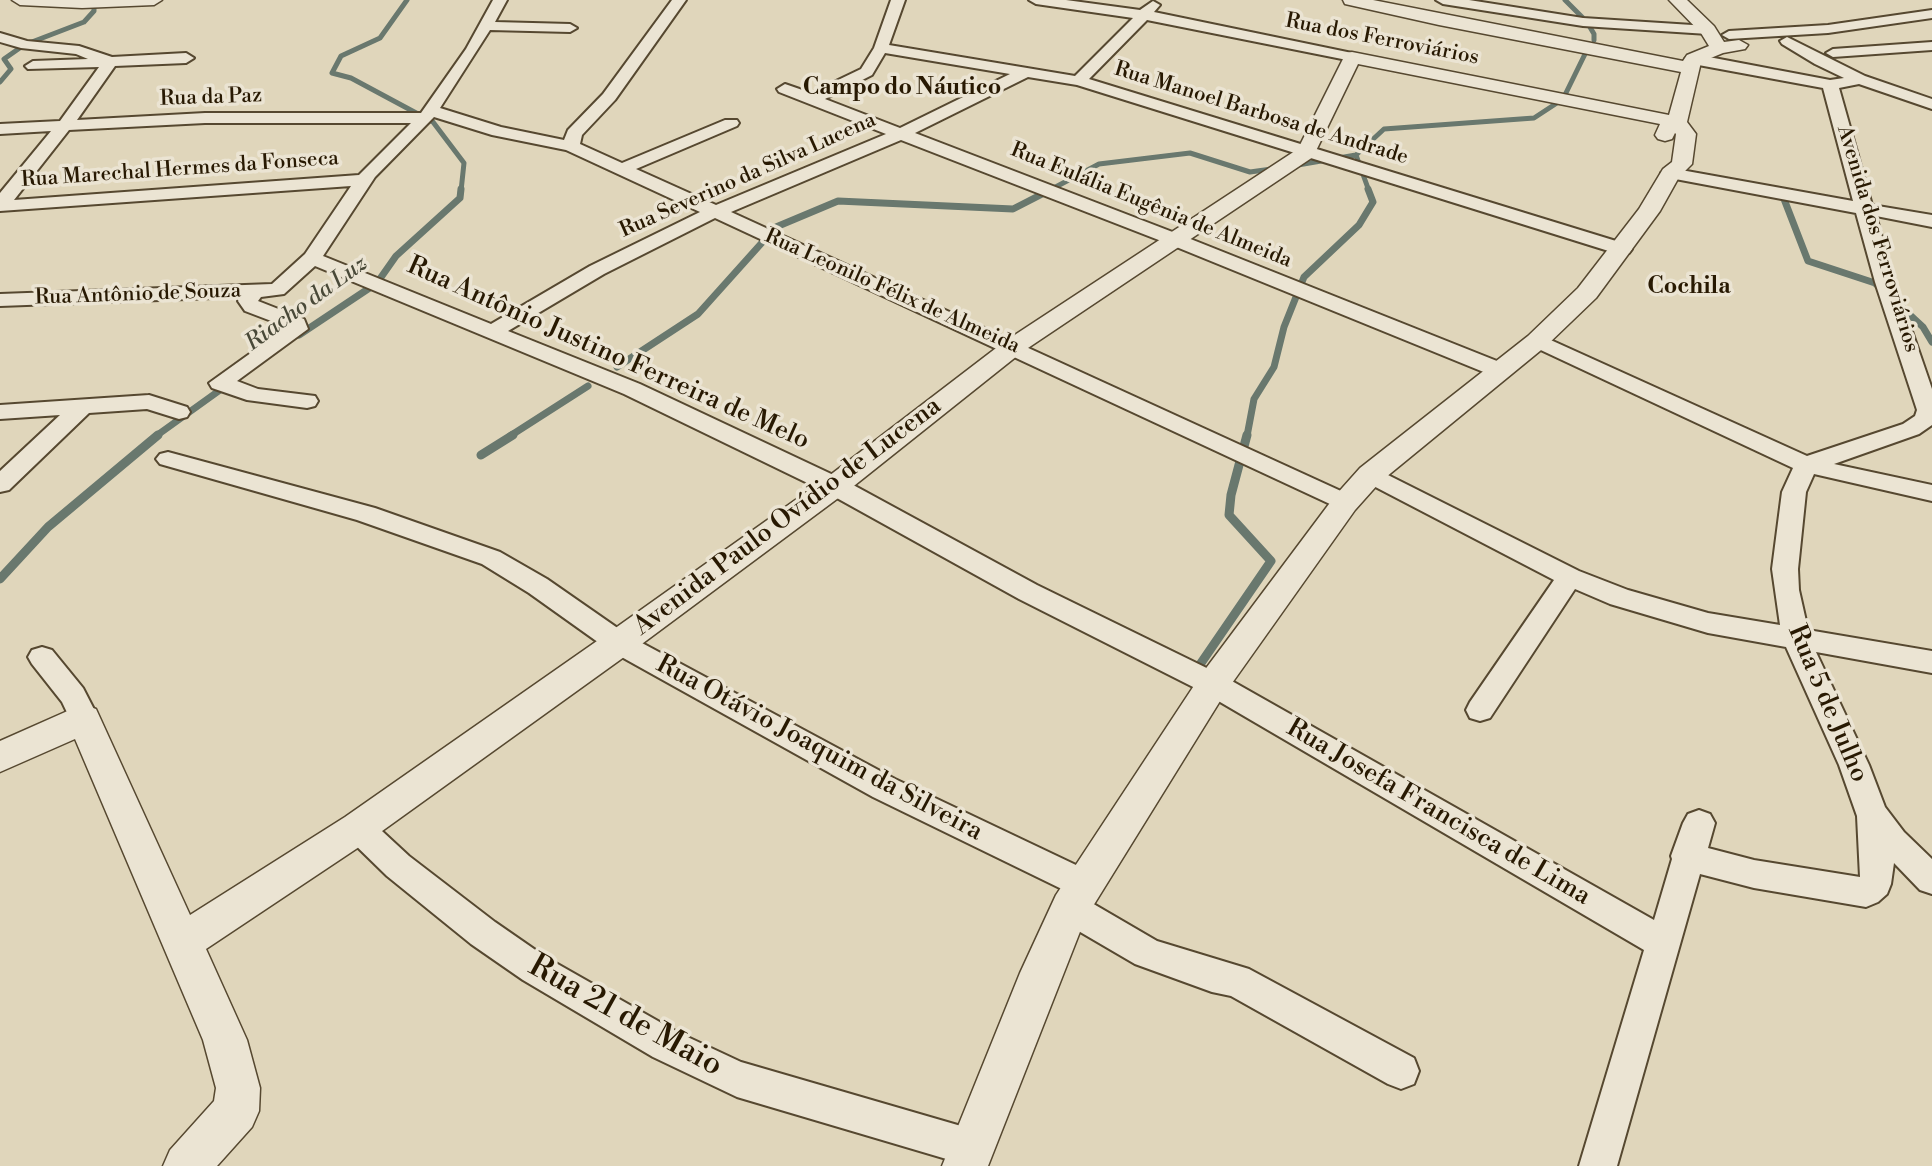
<!DOCTYPE html>
<html>
<head>
<meta charset="utf-8">
<style>
	body { margin:0 }
	canvas { display:block; background:#e0d6bb }
</style>
</head>
<body>
<canvas width="1932" height="1166"></canvas>
<script>
const g = document.querySelector('canvas').getContext('2d');
g.lineJoin = 'round';
const toPath = rows => new Path2D(rows.map(r => 'M' + r).join(''));
function strokePath(path, color, width, dash) { g.strokeStyle = color; g.lineWidth = width; g.lineCap = dash ? 'butt' : 'round'; g.setLineDash(dash || []); g.stroke(path); }
function paint(path, color) { g.fillStyle = color; g.fill(path, 'evenodd'); }
function drawText(font, color, halo, rows, align = 'center') {
  g.font = font + ' "Libre Bodoni",serif'; g.lineWidth = 7; g.setLineDash([]); g.textBaseline = 'middle'; g.strokeStyle = halo; g.fillStyle = color; for (const [text, x, y, turn = 0] of rows) {
    g.save(); g.translate(x, y); g.rotate((+turn || 0) * Math.PI / 180); g.textAlign = isNaN(turn) ? turn : align; if (halo) g.strokeText(text, 0, 0); g.fillText(text, 0, 0); g.restore();
  }
}
const streamFar2 = toPath([
	[407,0,380,38,341,56,332,73,351,78,433,122,464,163,461,191],
	[1565,0,1587,22,1594,34,1594,40],
	[0,82,11,69,4,59,24,45,84,22,94,11,94,6],
	[1292,166,1356,155],
	[1048,191,1099,164,1190,153,1250,172,1279,168],
	[1369,191,1356,155,1384,129,1534,118,1563,99,1586,52]
]);
const streamFar1 = toPath([
	[1784,199,1808,261,1875,283,1883,290],
	[1896,302,1923,327,1932,342],
	[299,335,377,283,396,256,460,198,461,189],
	[617,367,698,314,776,227,838,201,1013,209,1052,189],
	[156,436,227,385],
	[510,436,588,386],
	[1247,436,1254,399,1274,367,1284,327,1304,277,1359,225,1373,202,1368,189]
]);
const stream = toPath([
	[481,455,513,435],
	[0,579,48,527,158,435],
	[1199,666,1271,561,1229,515,1231,495,1247,435]
]);
const minor = toPath([
	[493,0,507,0,495,22,570,24,577,28,570,32,490,30,440,108,501,127,564,140,568,130,603,94,672,0,686,0,615,100,582,135,580,144,622,163,725,120,737,120,739,123,737,126,636,169,716,205,886,134,779,92,777,89,785,84,811,93,861,69,874,48,891,0,905,0,889,45,1075,76,1133,18,1036,4,1029,0,1066,0,1140,10,1153,1,1160,5,1154,12,1352,53,1359,57,1352,61,1147,20,1089,79,1629,245,1632,249,1629,253,1615,253,1077,85,1028,77,915,133,1183,236,1507,365,1510,370,1507,375,1491,375,1169,244,901,140,731,212,1354,497,1357,503,1354,509,1345,511,715,218,604,274,508,331,640,384,844,480,1037,585,1223,676,1654,920,1672,859,1671,856,1683,823,1688,814,1699,810,1710,814,1715,823,1708,848,1754,860,1860,877,1857,816,1839,765,1786,647,1708,633,1610,604,1575,589,1490,718,1480,721,1470,718,1466,710,1470,702,1554,580,1362,480,1358,475,1362,470,1370,467,1378,470,1579,571,1628,590,1708,613,1780,625,1772,569,1782,492,1793,468,1530,345,1526,341,1530,337,1537,335,1544,337,1807,456,1903,424,1915,416,1917,410,1875,282,1856,213,1670,178,1661,173,1670,168,1853,201,1823,88,1693,64,1688,62,1685,59,1688,56,1693,54,1830,80,1844,78,1815,64,1782,44,1780,41,1787,37,1865,76,1932,99,1932,109,1859,84,1839,88,1872,205,1932,215,1932,227,1876,216,1895,282,1932,389,1932,425,1919,434,1834,464,1932,485,1932,501,1814,474,1806,492,1798,569,1799,590,1808,630,1932,651,1932,673,1816,652,1869,765,1885,807,1904,832,1932,859,1932,894,1920,890,1894,863,1891,884,1887,894,1878,902,1866,907,1754,888,1700,874,1617,1166,1579,1166,1644,950,1203,692,1019,599,826,492,624,394,315,266,284,294,261,297,258,301,304,319,308,329,237,381,258,389,315,396,318,401,315,406,307,408,247,400,212,388,209,383,287,327,245,311,238,301,240,297,0,306,0,294,272,284,305,254,351,186,0,211,0,193,51,131,0,134,0,124,60,121,99,67,28,69,25,66,33,61,88,59,76,54,21,48,0,42,0,33,27,41,79,46,112,57,186,53,194,58,186,63,115,66,77,120,205,113,421,113,466,49,493,0],
	[885,53,1010,74,900,128,825,99,872,75,885,53],
	[434,117,492,135,566,150,700,212,590,266,491,324,323,256,375,177,434,117],
	[205,123,411,123,359,175,14,200,69,130,205,123],
	[1436,0,1469,0,1583,18,1708,26,1715,30,1708,34,1583,26,1443,4,1436,0],
	[1932,10,1932,18,1828,33,1729,39,1722,35,1729,31,1828,25,1932,10],
	[1932,42,1932,50,1833,57,1826,53,1833,49,1932,42],
	[149,395,187,407,190,412,187,417,179,419,147,409,89,413,9,490,0,492,0,471,60,415,0,419,0,405,149,395],
	[168,452,375,508,500,552,547,579,629,636,895,779,1097,875,1101,885,1097,895,1085,899,1157,941,1249,969,1414,1058,1419,1071,1414,1084,1401,1089,1388,1084,1231,996,1212,992,1135,964,1058,919,1053,908,1058,897,1070,893,873,797,609,650,529,593,482,564,357,520,160,464,156,459,160,454,168,452],
	[42,647,52,650,83,688,99,719,94,727,84,730,74,727,62,702,32,664,28,657,32,650,42,647],
	[358,815,369,819,409,856,495,922,547,958,679,1033,741,1062,985,1133,990,1147,985,1161,970,1166,737,1097,653,1057,523,980,471,944,387,876,347,837,342,828,347,819,358,815]
]);
const tertiary = toPath([
	[12,0,162,0,154,5,82,8,20,5,12,0],
	[1343,0,1373,0,1683,61,1687,55,1709,46,1701,33,1669,0,1687,0,1714,26,1724,42,1739,40,1748,45,1745,49,1723,53,1701,62,1687,122,1696,134,1692,164,1679,177,1660,211,1596,298,1546,346,1380,482,1355,510,1225,693,1085,919,988,1166,942,1166,1020,973,1056,895,1201,675,1335,496,1360,468,1528,336,1578,288,1639,209,1663,169,1672,162,1676,134,1675,133,1672,139,1665,141,1658,139,1655,135,1660,124,1358,64,1313,157,1022,352,845,493,631,652,371,839,206,949,247,1040,260,1088,259,1111,252,1127,217,1166,163,1166,170,1150,214,1101,216,1088,203,1040,75,739,0,772,0,741,72,709,84,705,96,709,190,915,345,817,607,634,825,479,1004,342,1298,149,1346,53,1352,52,1669,115,1681,72,1439,25,1345,4,1343,0]
]);
const farStreetnames = [
	["Rua dos Ferroviários",1382,40,11],
	["Rua da Paz",211,98,-2],
	["Rua Manoel Barbosa de Andrade",1261,114,17],
	["Rua Marechal Hermes da Fonseca",180,170,-4],
	["Rua Severino da Silva Lucena",748,176,-24],
	["Rua Eulália Eugênia de Almeida",1151,206,22],
	["Avenida dos Ferroviários",1877,239,73],
	["Rua Leonilo Félix de Almeida",892,292,24],
	["Rua Antônio de Souza",138,295,-2]
];
const farNeighbourhoodnames = [
	["Campo do Náutico",902,88],
	["Cochila",1689,287]
];
const farWaternames = [
	["Riacho da Luz",307,304,-36]
];
const streetNames = [
	["Rua Antônio Justino Ferreira de Melo",608,354,24],
	["Avenida Paulo Ovídio de Lucena",788,517,-37],
	["Rua 5 de Julho",1827,704,67],
	["Rua Otávio Joaquim da Silveira",819,749,28],
	["Rua Josefa Francisca de Lima",1438,813,30]
];
const nearStreetnames = [
	["Rua 21 de Maio",625,1017,29]
];
strokePath(streamFar2, '#69786e', 5);
strokePath(streamFar1, '#69786e', 7);
strokePath(stream, '#69786e', 9);
strokePath(minor, '#564830', 4);
strokePath(tertiary, '#564830', 3);
paint(minor, '#ebe4d3');
paint(tertiary, '#ebe4d3');
drawText('21px', '#281902', '#ebe4d3', farStreetnames);
drawText('bold 23px', '#281902', '#ebe4d3', farNeighbourhoodnames);
drawText('italic 23px', '#494938', '#ebe4d3', farWaternames);
drawText('26px', '#281902', '#ebe4d3', streetNames);
drawText('32px', '#281902', '#ebe4d3', nearStreetnames);
</script>
</body>
</html>
